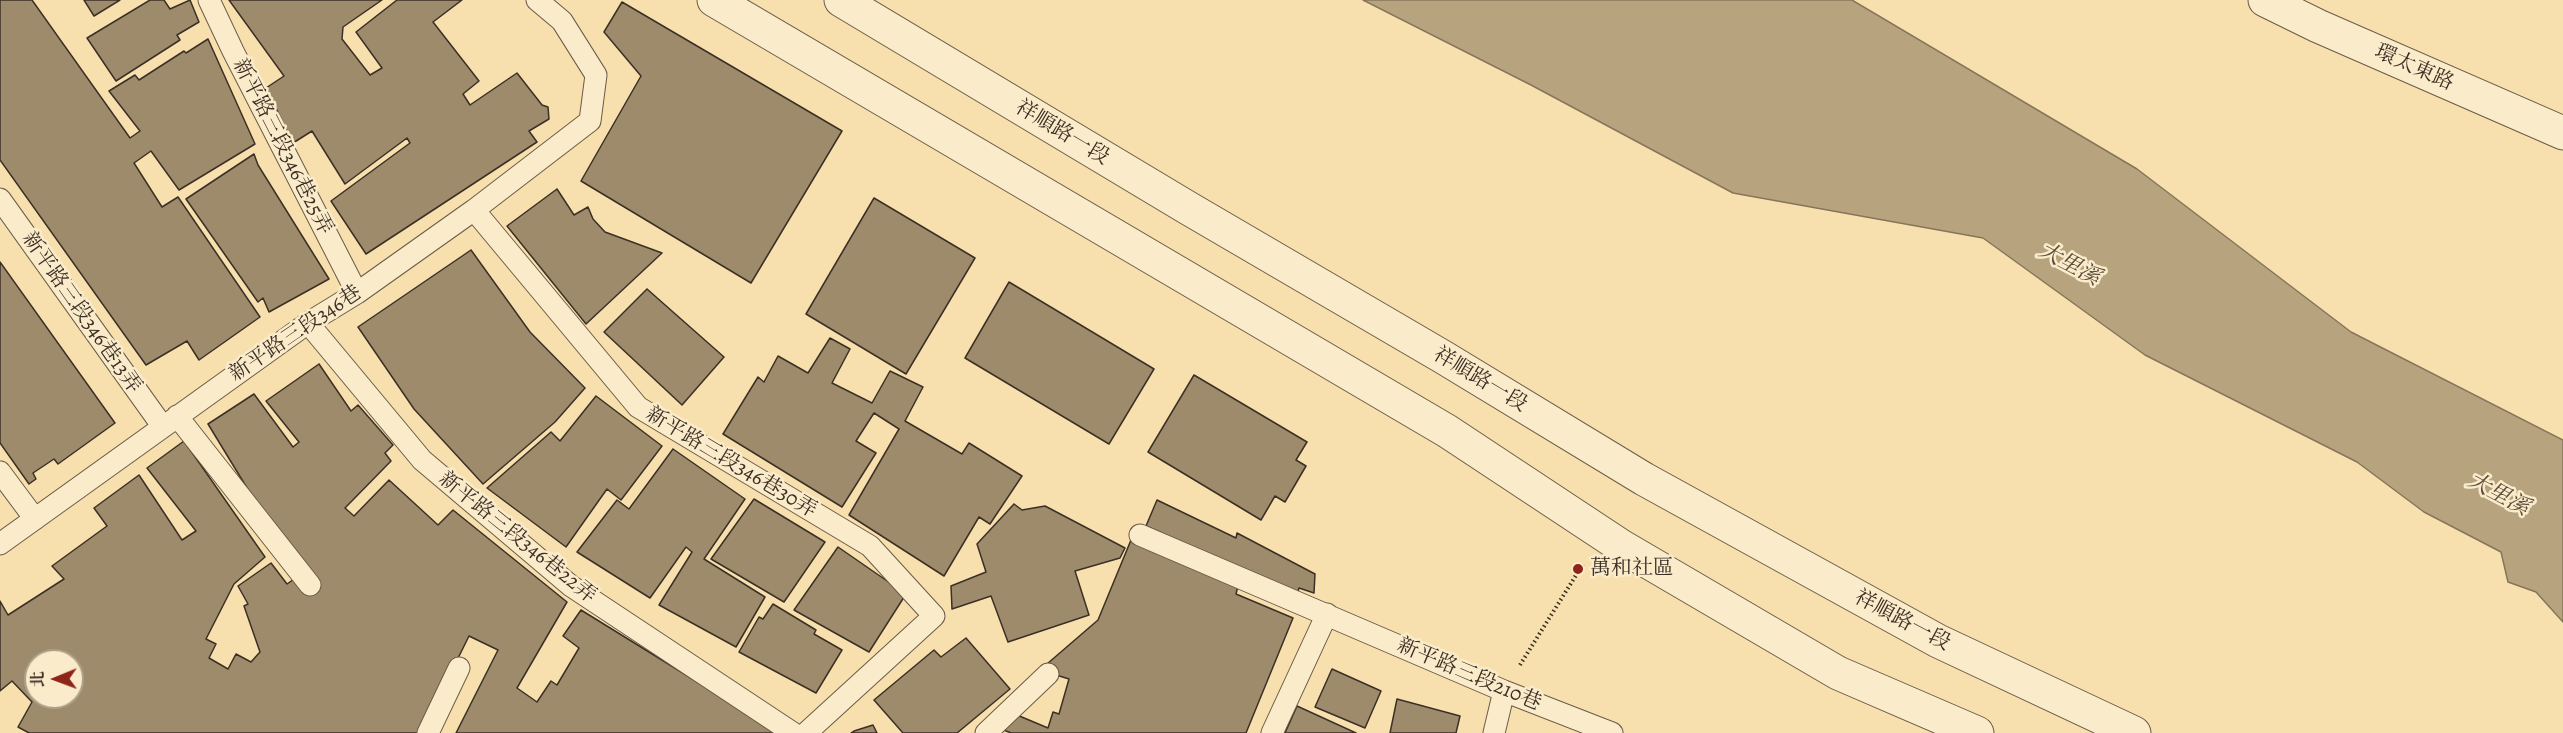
<!DOCTYPE html>
<html>
<head>
<meta charset="utf-8">
<style>
	body { margin:0 }
	#map { position:relative; width:2563px; height:733px; overflow:hidden; background:#f7e0ae; font-family:Alegreya,"Noto Serif TC",serif }
	canvas { display:block }
	.north { position:absolute; left:24px; top:649px; width:60px; height:60px; box-sizing:border-box; background:#faebca; border:2px solid #aea088; border-radius:50%; rotate:269deg; font-size:16px; font-weight:700; line-height:24px; text-align:center; color:#3c2f25 }
	.north::after { content:''; display:block; margin:auto; width:21px; height:27px; background:#8f2418; clip-path:polygon(50% 0,100% 100%,50% 72%,0 100%) }
</style>
</head>
<body>
<div id="map">
<canvas width="2563" height="733"></canvas>
<div class="north">北</div>
</div>
<script>
const g = document.querySelector('canvas').getContext('2d');
g.lineJoin = 'round';
function paint(path, color) { g.fillStyle = color; g.fill(path, 'evenodd'); }
const toPath = rows => new Path2D(rows.map(r => 'M' + r).join(''));
function strokePath(path, color, width, dash) { g.strokeStyle = color; g.lineWidth = width; g.lineCap = dash ? 'butt' : 'round'; g.setLineDash(dash || []); g.stroke(path); }
function drawText(font, color, halo, rows, align = 'center') {
  g.font = font + ' Alegreya,"Noto Serif TC",serif'; g.lineWidth = 5; g.setLineDash([]); g.textBaseline = 'middle'; g.strokeStyle = halo; g.fillStyle = color; for (const [text, x, y, turn = 0] of rows) {
    g.save(); g.translate(x, y); g.rotate((+turn || 0) * Math.PI / 180); g.textAlign = isNaN(turn) ? turn : align; if (halo) g.strokeText(text, 0, 0); g.fillText(text, 0, 0); g.restore();
  }
}
const water = toPath([
	[1363,0,1852,0,2137,169,2351,332,2563,440,2563,622,2536,592,2508,582,2501,552,2424,512,2357,462,2145,355,1983,238,1733,193,1531,85,1363,0]
]);
const building = toPath([
	[0,0,32,0,130,138,140,131,109,91,135,75,139,80,184,51,186,53,208,39,255,144,179,190,151,151,134,163,162,207,178,197,260,317,199,360,187,341,146,365,0,160,0,0],
	[84,0,120,0,94,16,84,0],
	[150,0,164,0,170,9,190,0,199,22,177,35,180,40,116,81,87,38,150,0],
	[229,0,382,0,343,27,342,39,370,75,382,68,356,32,397,0,462,0,433,22,479,81,463,94,470,105,517,73,542,105,548,107,549,119,529,131,537,142,366,254,331,201,410,143,407,138,345,184,312,131,293,143,266,88,284,76,229,0],
	[622,2,842,131,751,283,581,181,641,76,604,32,622,2],
	[254,154,258,165,329,279,269,312,263,298,258,302,186,199,254,154],
	[557,189,574,215,588,207,593,219,605,232,662,253,586,324,507,226,557,189],
	[874,198,975,258,906,374,806,314,874,198],
	[471,250,530,332,585,388,555,422,483,484,414,409,358,327,471,250],
	[0,262,115,423,58,464,54,459,33,473,36,479,29,484,0,443,0,262],
	[1009,282,1154,369,1109,444,965,358,1009,282],
	[647,289,724,357,682,405,604,332,647,289],
	[830,338,850,349,832,383,872,403,890,371,923,387,905,421,962,454,969,443,1022,476,990,524,979,517,944,576,849,515,899,429,874,413,856,441,876,453,842,507,723,434,758,377,764,382,778,356,808,373,830,338],
	[319,364,351,411,358,405,393,445,385,453,391,461,345,508,354,516,389,480,438,525,453,510,567,602,517,688,537,702,551,681,557,685,579,648,563,636,581,610,780,733,456,733,498,650,469,636,421,733,29,733,18,727,32,702,12,681,0,691,0,601,8,615,64,579,52,566,107,526,94,508,139,475,182,540,196,531,147,468,184,441,265,557,234,584,206,639,216,644,209,658,228,669,236,654,251,662,260,652,244,606,248,604,238,586,271,563,287,584,300,575,208,424,254,394,293,447,299,442,266,401,319,364],
	[36,661,72,661,72,697,36,697,36,661],
	[1194,375,1307,442,1296,460,1306,466,1285,502,1275,496,1261,520,1148,452,1194,375],
	[596,396,662,446,621,500,607,489,566,547,487,488,551,432,560,441,596,396],
	[673,449,745,499,704,559,765,597,736,647,659,605,692,552,686,547,650,598,577,552,617,500,629,509,673,449],
	[754,499,825,542,784,602,711,559,754,499],
	[1157,500,1236,538,1237,533,1315,574,1314,593,1299,588,1297,595,1146,526,1157,500],
	[1014,504,1022,510,1045,506,1125,548,1120,558,1075,571,1089,615,1008,642,991,596,952,609,951,586,986,572,977,544,1014,504],
	[1131,540,1238,586,1236,594,1293,618,1246,733,1011,733,1001,729,1017,715,1048,728,1053,712,1059,714,1069,679,1040,670,1098,620,1131,540],
	[838,547,906,594,869,652,794,610,838,547],
	[773,604,816,630,814,634,842,650,816,693,739,652,759,617,763,619,773,604],
	[966,638,1010,689,957,733,903,733,874,700,934,650,941,657,966,638],
	[1332,669,1381,691,1365,728,1315,707,1332,669],
	[1397,699,1460,716,1456,733,1390,733,1397,699],
	[1297,706,1356,733,1285,733,1297,706],
	[873,725,877,733,851,733,854,731,873,725]
]);
const path = toPath([
	[1520,665,1583,564]
]);
const service = toPath([
	[209,0,233,51,357,293],
	[0,199,163,427],
	[474,210,638,407,870,546,934,616,806,733],
	[308,323,422,460,571,586,793,733],
	[177,416,310,585],
	[0,472,35,519],
	[1140,535,1504,691,1612,733],
	[0,544,308,323,357,293,474,210,590,121,596,75,562,21,537,0],
	[428,733,459,668],
	[986,733,1048,674],
	[1272,733,1327,614],
	[1494,733,1504,691]
]);
const minor = toPath([
	[2265,0,2318,26,2563,133]
]);
const tertiary = toPath([
	[714,0,1447,431,1621,546,1838,673,1977,733],
	[841,0,1188,208,1443,357,1644,479,1938,641,2134,733]
]);
const markers = [
	[1578,569,6,"#8f2418"]
];
const streetNames = [
	["環太東路",2414,68,24],
	["祥順路一段",1062,133,31],
	["新平路三段346巷25弄",282,147,63],
	["新平路三段346巷13弄",81,313,55],
	["新平路三段346巷",296,334,-34],
	["祥順路一段",1480,380,31],
	["新平路三段346巷30弄",731,463,31],
	["新平路三段346巷22弄",517,538,39],
	["祥順路一段",1902,621,28],
	["新平路三段210巷",1469,675,23]
];
const poiNames = [
	["萬和社區",1590,569]
];
const waterNames = [
	["大里溪",2069,265,28],
	["大里溪",2498,495,28]
];
paint(water, '#b7a47f');
strokePath(water, '#86755b', 1.5);
paint(building, '#9d8b6c');
strokePath(building, '#3c2f25', 1.5);
strokePath(service, '#6b5b47', 23);
strokePath(minor, '#6b5b47', 35);
strokePath(tertiary, '#6b5b47', 35);
strokePath(path, '#3c2f25', 4, [1.5, 3]);
strokePath(service, '#faebca', 21);
strokePath(minor, '#faebca', 33);
strokePath(tertiary, '#faebca', 33);
for (const [x, y, r, color] of markers) { const dot = new Path2D(); dot.arc(x, y, r, 0, 2 * Math.PI); g.fillStyle = color; g.fill(dot); strokePath(dot, '#faebca', 2); }
drawText('21px', '#3c2f25', '#faebca', streetNames);
drawText('21px', '#3c2f25', '#faebca', poiNames, 'left');
drawText('italic 22px', '#5b4c3c', '#faebca', waterNames);
</script>
</body>
</html>
